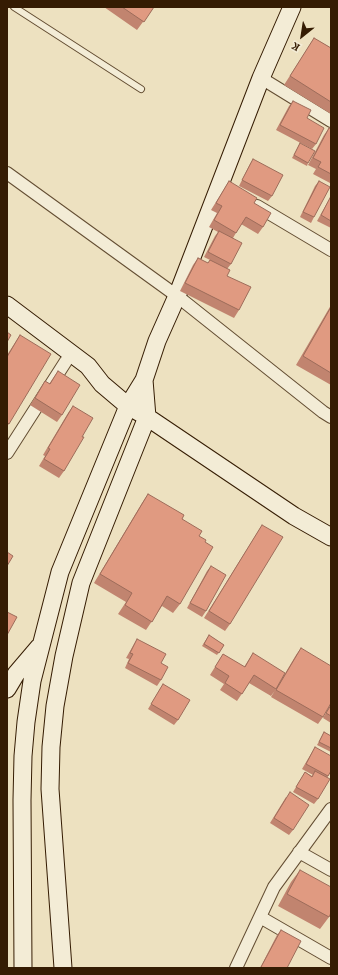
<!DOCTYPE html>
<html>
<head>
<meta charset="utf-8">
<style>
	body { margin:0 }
	#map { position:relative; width:338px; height:975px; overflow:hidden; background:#ede1c0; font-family:Alegreya,serif }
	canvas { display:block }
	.frame { position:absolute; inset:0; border:8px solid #351c03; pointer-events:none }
	.north { position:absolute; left:282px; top:16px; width:40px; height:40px; -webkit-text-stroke:3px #f3ecd6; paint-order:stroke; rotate:210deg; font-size:11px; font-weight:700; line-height:16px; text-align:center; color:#351c03 }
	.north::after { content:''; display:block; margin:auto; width:14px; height:18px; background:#351c03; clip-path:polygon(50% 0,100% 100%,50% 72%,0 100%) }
</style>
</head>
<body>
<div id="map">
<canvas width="338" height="975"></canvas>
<div class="frame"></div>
<div class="north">K</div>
</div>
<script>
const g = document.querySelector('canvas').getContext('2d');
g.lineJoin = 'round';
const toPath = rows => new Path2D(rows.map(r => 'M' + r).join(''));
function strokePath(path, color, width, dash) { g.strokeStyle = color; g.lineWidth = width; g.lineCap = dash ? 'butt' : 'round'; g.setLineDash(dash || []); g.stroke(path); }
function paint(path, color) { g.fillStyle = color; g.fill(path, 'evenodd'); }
const lane = toPath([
	[14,7,141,89]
]);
const street = toPath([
	[261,78,331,121],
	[7,173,177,296,323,412,331,417],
	[257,206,331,250],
	[7,453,66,361],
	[299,852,331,870],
	[260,917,331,958],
	[236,968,274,887,331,809]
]);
const secondary = toPath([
	[7,305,88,366,102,384,128,406,147,417,294,516,331,537],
	[7,689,16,674,39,647],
	[23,968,22,800,23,756,26,722,32,681,60,572,128,406,144,380,157,341,177,296,261,78,292,7],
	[63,968,50,789,51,747,55,706,64,656,81,583,147,417,144,380]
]);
const wall = toPath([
	[104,7,154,7,137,30],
	[314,38,331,48,331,114,284,85],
	[293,101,307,118,316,144,312,149,276,130,289,106],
	[329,128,331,129,331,182,330,183,313,174,316,169,308,165,324,135],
	[300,143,308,163,307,166,292,158],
	[253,159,272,196,268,201,239,186,250,164],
	[229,181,254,203,263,227,258,234,241,224,233,238,231,264,227,269,227,276,239,310,234,318,180,291,193,265,198,258,208,263,210,260,204,257,215,236,218,232,209,227,217,213,211,210],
	[319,181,314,217,311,223,300,217,315,186],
	[331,196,331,228,317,221],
	[331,305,331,385,296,365],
	[20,335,9,424,7,426,7,355],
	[58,371,62,415,57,422,30,405,45,381,49,384],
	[73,406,82,437,64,471,59,478,39,466,45,456,43,455,68,413],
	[148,494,182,519,205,542,180,604,173,613,162,606,146,630,118,614,126,602,94,583,142,503],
	[262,525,230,624,225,631,204,618],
	[211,566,206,611,202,617,187,608,207,571],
	[209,635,224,645,217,655,202,646],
	[137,639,161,663,161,680,157,686,125,668,129,659,126,658,134,644],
	[301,648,323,717,318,724,271,697,296,655],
	[253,653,276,689,271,696,249,683,237,701,220,690,224,684,210,675,223,654,244,667],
	[163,684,178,720,174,725,148,709],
	[331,704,331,723,323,718],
	[324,732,331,736,331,752,317,745],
	[315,747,331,771,327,778,318,799,314,804,293,792,305,772,312,776,313,775,302,769],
	[286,797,293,830,289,835,270,823],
	[300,870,329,917,320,929,278,906,291,882],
	[281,930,287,968,260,968,277,935]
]);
const building = toPath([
	[122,7,154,7,144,22,122,7],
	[314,38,331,48,331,102,290,76,314,38],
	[293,101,311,110,307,118,324,128,316,144,280,125,293,101],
	[329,128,331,129,331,174,318,167,321,162,313,158,329,128],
	[300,143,315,151,308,163,294,155,300,143],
	[253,159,283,175,272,196,242,180,253,159],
	[229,181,257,198,254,203,271,213,263,227,246,217,236,233,214,220,222,206,216,203,229,181],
	[319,181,330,187,314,217,303,212,319,181],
	[331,196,331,221,321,215,331,196],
	[219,231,242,243,231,264,208,252,219,231],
	[198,258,208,263,210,260,230,270,227,276,251,287,239,310,185,283,198,258],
	[331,307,331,373,303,356,331,307],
	[7,332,11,335,7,342,7,332],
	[20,335,51,354,9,424,7,422,7,357,20,335],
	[58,371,80,385,62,415,35,398,45,381,50,384,58,371],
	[73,406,93,418,82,437,84,437,64,471,44,459,50,449,48,448,73,406],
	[148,494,184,515,182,519,202,531,199,536,206,540,205,542,213,547,180,604,167,596,152,622,125,605,132,593,100,574,148,494],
	[262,525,283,537,230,624,209,611,262,525],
	[7,552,13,556,7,566,7,552],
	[211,566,226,575,206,611,190,603,211,566],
	[7,612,17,617,7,635,7,612],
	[209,635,224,645,219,653,204,644,209,635],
	[137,639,166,654,161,663,168,667,161,680,128,663,133,654,130,653,137,639],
	[301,648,331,666,331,703,323,717,276,690,301,648],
	[253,653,285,673,276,689,254,675,242,694,225,683,229,676,215,667,223,654,245,667,253,653],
	[163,684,190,700,178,720,151,704,163,684],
	[331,705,331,716,326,713,331,705],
	[324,732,331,736,331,748,319,742,324,732],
	[315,747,331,756,331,771,328,776,306,764,315,747],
	[315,771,330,779,318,799,296,787,305,772,312,777,315,771],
	[290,792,309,805,293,830,274,818,290,792],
	[300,870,331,887,331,913,329,917,287,894,300,870],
	[281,930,301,941,287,968,263,968,261,967,281,930]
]);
strokePath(lane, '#634d32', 8);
strokePath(street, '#634d32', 14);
strokePath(secondary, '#351c03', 19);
strokePath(lane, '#f3ecd6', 6);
strokePath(street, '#f3ecd6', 12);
strokePath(secondary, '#f3ecd6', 17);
paint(wall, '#c1846f');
paint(building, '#e09a81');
strokePath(building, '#9d6c5a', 1);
</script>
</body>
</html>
